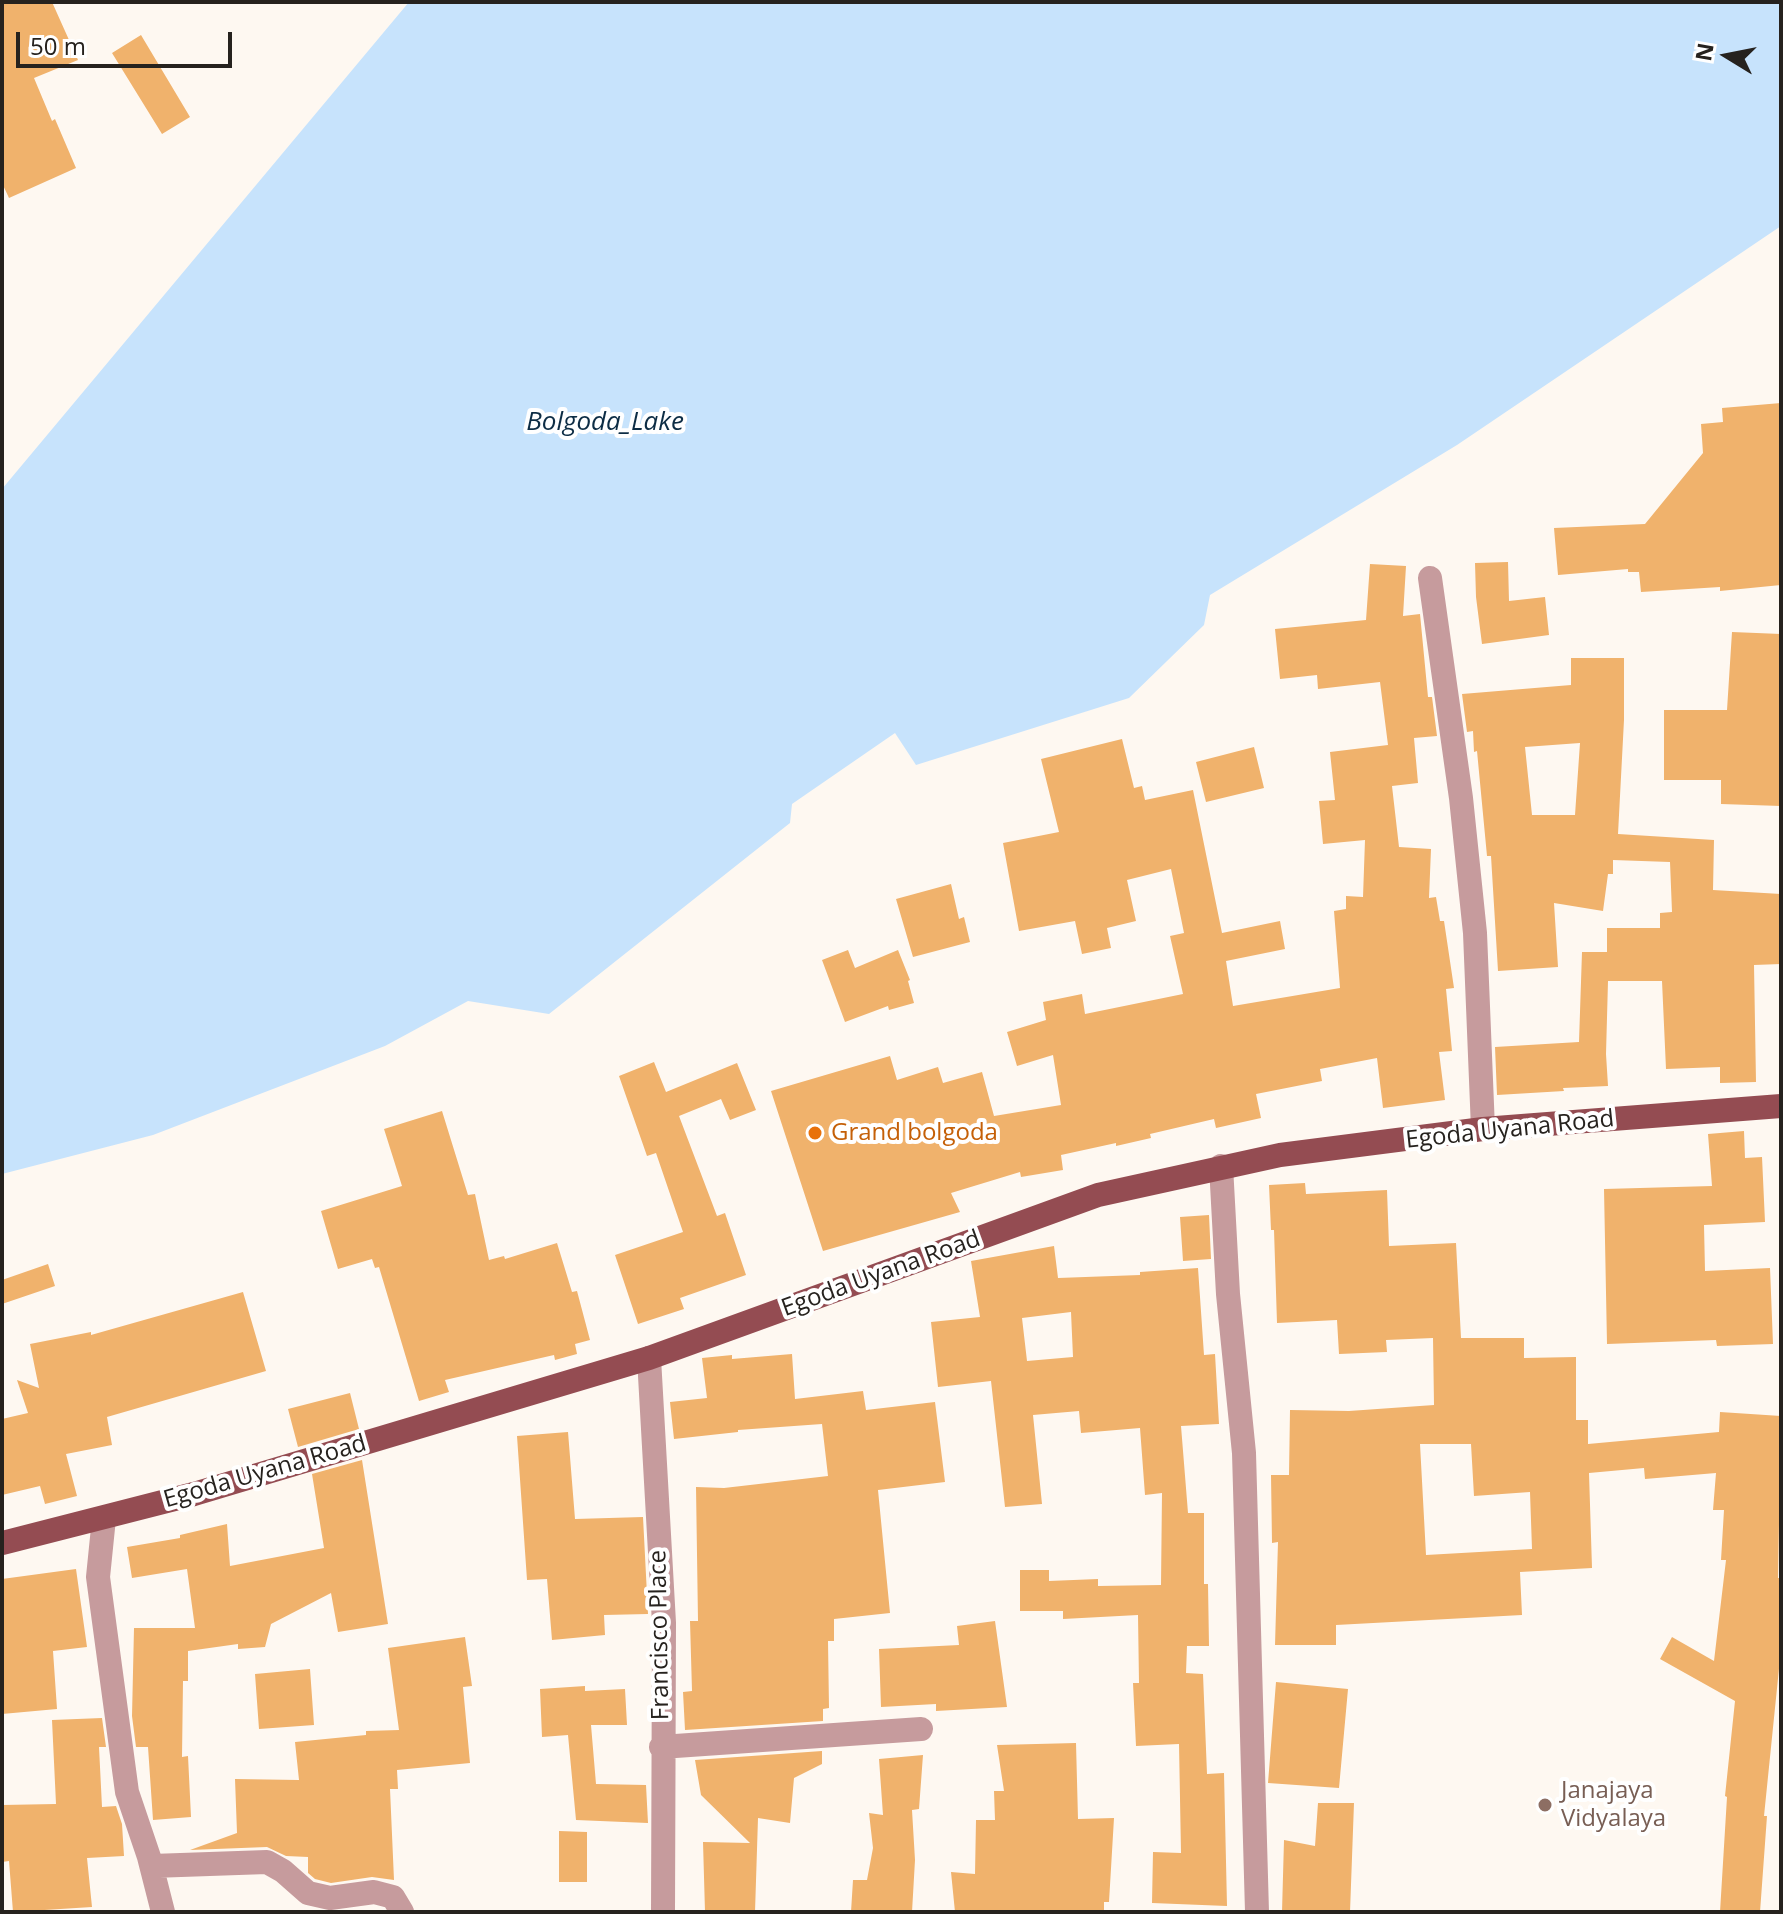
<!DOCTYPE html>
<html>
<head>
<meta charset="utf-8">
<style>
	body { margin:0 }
	#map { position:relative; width:1783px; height:1914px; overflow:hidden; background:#fef8f1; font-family:"Open Sans",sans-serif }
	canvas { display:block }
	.frame { position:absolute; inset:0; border:4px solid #26221e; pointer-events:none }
	.north { position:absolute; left:1687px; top:16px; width:80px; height:80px; -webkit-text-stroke:6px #fff; paint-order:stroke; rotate:280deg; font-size:22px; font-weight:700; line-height:32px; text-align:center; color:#26221e }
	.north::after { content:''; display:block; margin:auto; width:28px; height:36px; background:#26221e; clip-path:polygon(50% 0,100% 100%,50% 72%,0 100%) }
	.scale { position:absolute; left:16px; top:32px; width:216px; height:36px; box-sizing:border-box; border:4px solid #26221e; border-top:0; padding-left:10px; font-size:24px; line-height:28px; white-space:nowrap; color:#26221e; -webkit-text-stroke:6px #fff; paint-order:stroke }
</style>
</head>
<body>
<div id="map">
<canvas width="1783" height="1914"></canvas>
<div class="frame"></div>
<div class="north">N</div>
<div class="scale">50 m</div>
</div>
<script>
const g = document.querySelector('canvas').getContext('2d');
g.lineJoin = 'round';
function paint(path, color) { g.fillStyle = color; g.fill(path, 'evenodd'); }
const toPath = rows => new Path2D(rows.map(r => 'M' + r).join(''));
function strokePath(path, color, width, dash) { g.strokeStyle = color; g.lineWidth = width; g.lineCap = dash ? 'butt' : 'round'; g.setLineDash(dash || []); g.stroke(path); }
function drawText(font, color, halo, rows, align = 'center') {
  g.font = font + ' "Open Sans",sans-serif'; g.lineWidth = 8; g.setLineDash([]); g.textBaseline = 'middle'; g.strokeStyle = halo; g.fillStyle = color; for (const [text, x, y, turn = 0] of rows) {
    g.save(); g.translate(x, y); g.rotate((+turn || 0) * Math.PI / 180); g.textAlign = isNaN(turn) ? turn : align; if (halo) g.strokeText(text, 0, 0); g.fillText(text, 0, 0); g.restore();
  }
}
const water = toPath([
	[409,2,1781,2,1781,226,1457,445,1210,595,1204,625,1129,698,916,765,895,733,792,804,790,823,549,1014,468,1001,385,1046,153,1135,2,1174,2,489]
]);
const building = toPath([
	[2,2,52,2,78,60,34,78,52,121,55,119,76,168,9,198,2,183],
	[141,35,190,117,162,134,112,53],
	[1781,403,1781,585,1720,591,1720,587,1641,592,1639,572,1628,572,1628,569,1558,575,1554,528,1645,524,1703,453,1701,424,1723,422,1722,408],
	[1508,562,1509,601,1545,597,1549,635,1482,644,1476,597,1475,563],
	[1370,564,1406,566,1403,616,1420,614,1428,697,1432,697,1437,736,1414,738,1418,783,1392,786,1399,847,1431,849,1429,898,1436,897,1440,921,1444,921,1454,988,1446,989,1452,1051,1439,1052,1445,1100,1383,1108,1377,1058,1320,1069,1322,1081,1256,1094,1261,1118,1216,1128,1214,1119,1150,1134,1151,1138,1116,1146,1116,1143,1061,1155,1063,1170,1021,1177,1020,1172,951,1193,960,1212,823,1251,771,1091,890,1056,897,1080,938,1067,943,1083,982,1072,994,1116,1061,1105,1053,1055,1017,1066,1007,1032,1046,1020,1043,1002,1082,994,1085,1014,1183,994,1170,936,1184,933,1171,869,1127,880,1136,921,1107,928,1111,948,1082,954,1075,921,1019,931,1003,843,1059,832,1041,759,1122,739,1134,788,1142,786,1145,800,1193,790,1222,933,1280,921,1285,949,1226,961,1233,1006,1340,988,1334,911,1346,909,1346,896,1363,897,1365,840,1323,844,1319,801,1335,800,1330,752,1388,745,1380,682,1318,689,1317,675,1280,679,1275,629,1366,620],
	[1732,632,1781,634,1781,806,1721,804,1721,780,1664,780,1664,710,1727,710],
	[1571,658,1624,658,1624,720,1618,834,1714,840,1713,890,1781,894,1781,964,1754,965,1756,1082,1720,1083,1720,1067,1666,1069,1662,981,1608,981,1606,1054,1608,1086,1563,1088,1564,1091,1497,1095,1495,1047,1579,1042,1582,952,1607,952,1607,928,1660,928,1660,913,1672,912,1670,862,1613,860,1613,874,1608,874,1603,911,1554,903,1558,967,1498,971,1491,856,1487,856,1477,751,1474,752,1473,731,1467,732,1462,694,1571,685],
	[1580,743,1575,815,1532,815,1525,747],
	[1254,747,1264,788,1206,802,1196,762],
	[951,884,959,919,964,917,970,942,913,957,896,899],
	[848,950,855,968,898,950,910,980,908,981,914,1003,889,1010,888,1006,845,1022,822,960],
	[654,1062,666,1092,737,1063,756,1110,730,1120,721,1099,679,1116,717,1216,725,1213,746,1275,680,1298,684,1309,638,1324,615,1255,683,1232,656,1153,647,1156,619,1076],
	[442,1111,468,1195,475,1194,489,1260,504,1256,505,1259,557,1243,572,1292,577,1291,590,1340,575,1344,577,1354,555,1360,554,1355,445,1380,449,1392,419,1401,379,1267,375,1268,372,1259,338,1269,321,1211,402,1186,384,1129],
	[1744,1131,1745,1158,1762,1157,1765,1222,1704,1225,1705,1271,1770,1268,1773,1344,1717,1346,1716,1340,1607,1344,1604,1189,1712,1186,1708,1134],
	[1305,1183,1306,1194,1387,1190,1389,1246,1456,1243,1461,1338,1524,1338,1524,1358,1576,1357,1576,1420,1588,1420,1588,1444,1719,1432,1720,1412,1781,1416,1778,1578,1781,1578,1781,1649,1764,1816,1767,1816,1760,1912,1720,1912,1727,1797,1725,1796,1735,1701,1660,1659,1672,1637,1714,1661,1726,1560,1721,1560,1724,1510,1713,1510,1716,1473,1645,1479,1644,1468,1589,1473,1592,1568,1520,1572,1522,1615,1336,1625,1336,1645,1275,1645,1278,1542,1272,1543,1271,1475,1289,1475,1290,1410,1349,1411,1434,1405,1433,1338,1386,1340,1387,1352,1339,1354,1337,1320,1277,1323,1274,1230,1271,1230,1269,1185],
	[1420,1444,1471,1444,1474,1496,1530,1492,1532,1549,1426,1555],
	[1209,1215,1211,1259,1183,1261,1180,1217],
	[1054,1246,1058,1278,1140,1275,1140,1272,1198,1268,1204,1355,1215,1354,1219,1424,1181,1426,1188,1513,1204,1513,1204,1584,1208,1584,1209,1646,1187,1646,1186,1673,1203,1674,1207,1774,1224,1773,1227,1906,1152,1903,1153,1852,1181,1853,1179,1744,1136,1746,1133,1683,1139,1683,1138,1615,1063,1619,1063,1611,1020,1611,1020,1570,1049,1570,1049,1581,1098,1579,1098,1586,1161,1585,1162,1493,1145,1495,1140,1428,1081,1433,1079,1411,1033,1415,1042,1504,1005,1507,991,1381,938,1387,931,1322,980,1317,971,1261],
	[1071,1312,1073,1357,1027,1361,1022,1318],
	[48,1264,55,1286,2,1304,2,1280],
	[243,1292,266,1371,107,1417,112,1445,66,1454,77,1496,45,1504,40,1486,2,1495,2,1419,28,1413,17,1380,39,1388,30,1344,91,1332,91,1335],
	[792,1354,795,1399,863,1391,866,1410,935,1402,945,1482,878,1490,890,1613,834,1619,834,1641,828,1641,829,1708,823,1709,823,1721,685,1730,683,1692,692,1691,690,1621,698,1621,696,1487,724,1488,828,1476,822,1424,738,1430,738,1432,674,1439,670,1402,707,1398,702,1358,732,1355,732,1359],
	[350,1393,359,1429,298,1447,288,1409],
	[568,1432,575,1519,643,1517,648,1614,604,1615,605,1635,552,1640,547,1579,527,1580,517,1436],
	[362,1460,388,1624,338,1632,331,1593,271,1624,265,1647,238,1649,238,1644,188,1651,188,1681,183,1681,182,1757,188,1756,191,1817,153,1820,148,1747,136,1747,132,1716,134,1628,195,1628,187,1569,132,1578,127,1547,180,1538,180,1535,227,1524,230,1566,324,1548,312,1474],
	[76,1569,87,1647,53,1651,57,1709,2,1714,2,1579],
	[995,1621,1007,1707,936,1711,936,1704,881,1707,879,1649,959,1645,957,1626],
	[465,1637,472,1686,463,1687,470,1763,397,1770,398,1789,390,1789,394,1880,372,1877,331,1883,315,1879,308,1873,308,1857,286,1856,267,1847,190,1850,237,1833,235,1779,299,1780,295,1742,366,1735,366,1731,399,1730,388,1648],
	[310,1669,314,1725,259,1729,255,1674],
	[1276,1682,1348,1689,1339,1788,1268,1783],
	[585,1686,585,1691,625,1689,627,1725,591,1725,596,1784,646,1785,648,1823,576,1820,568,1735,542,1737,540,1689],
	[102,1718,106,1747,99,1747,102,1807,116,1806,122,1824,124,1856,87,1858,92,1907,13,1912,9,1861,2,1862,2,1805,56,1804,52,1720],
	[1076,1743,1078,1819,1114,1818,1109,1902,1104,1902,1104,1912,955,1912,951,1872,975,1874,976,1820,995,1820,994,1791,1004,1791,997,1745],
	[822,1751,822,1764,794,1778,790,1823,758,1818,755,1912,705,1912,703,1842,750,1843,701,1795,695,1760],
	[923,1755,919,1809,912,1810,915,1860,912,1912,851,1912,853,1880,867,1880,873,1848,869,1813,883,1815,879,1759],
	[1318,1803,1354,1803,1350,1912,1282,1912,1284,1840,1315,1846],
	[559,1831,587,1832,587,1882,559,1882]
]);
const street = toPath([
	[1430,578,1461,798,1475,933,1483,1129],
	[1221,1166,1228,1294,1244,1453,1257,1912],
	[649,1358,664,1623,663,1912],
	[104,1518,98,1577,127,1792,149,1857,163,1912],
	[661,1747,921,1729],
	[152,1866,267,1862,283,1871,308,1893,330,1898,374,1892,393,1897,402,1912]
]);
const primary = toPath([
	[2,1543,194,1494,649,1358,1098,1195,1280,1155,1483,1129,1781,1106]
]);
const markers = [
	[815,1133,8,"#e8710a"],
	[1545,1805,8,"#8d6e63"]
];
const streetNames = [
	["Egoda Uyana Road",1510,1130,-6],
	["Egoda Uyana Road",881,1274,-20],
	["Egoda Uyana Road",265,1472,-16],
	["Francisco Place",660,1635,-91]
];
const foodNames = [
	["Grand bolgoda",831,1133]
];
const educationNames = [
	["Janajaya",1561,1791],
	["Vidyalaya",1561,1819]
];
const waterNames = [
	["Bolgoda_Lake",605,423]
];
paint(water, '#c7e3fc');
paint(building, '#f0b26c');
strokePath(street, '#c69b9d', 24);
strokePath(primary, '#944c52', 24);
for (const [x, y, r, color] of markers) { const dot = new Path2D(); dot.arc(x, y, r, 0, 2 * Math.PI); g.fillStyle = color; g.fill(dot); strokePath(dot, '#fff', 3); }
drawText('24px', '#26221e', '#fff', streetNames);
drawText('24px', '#c56008', '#fff', foodNames, 'left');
drawText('24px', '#785e54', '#fff', educationNames, 'left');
drawText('italic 26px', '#0d2d45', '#fff', waterNames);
</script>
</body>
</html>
